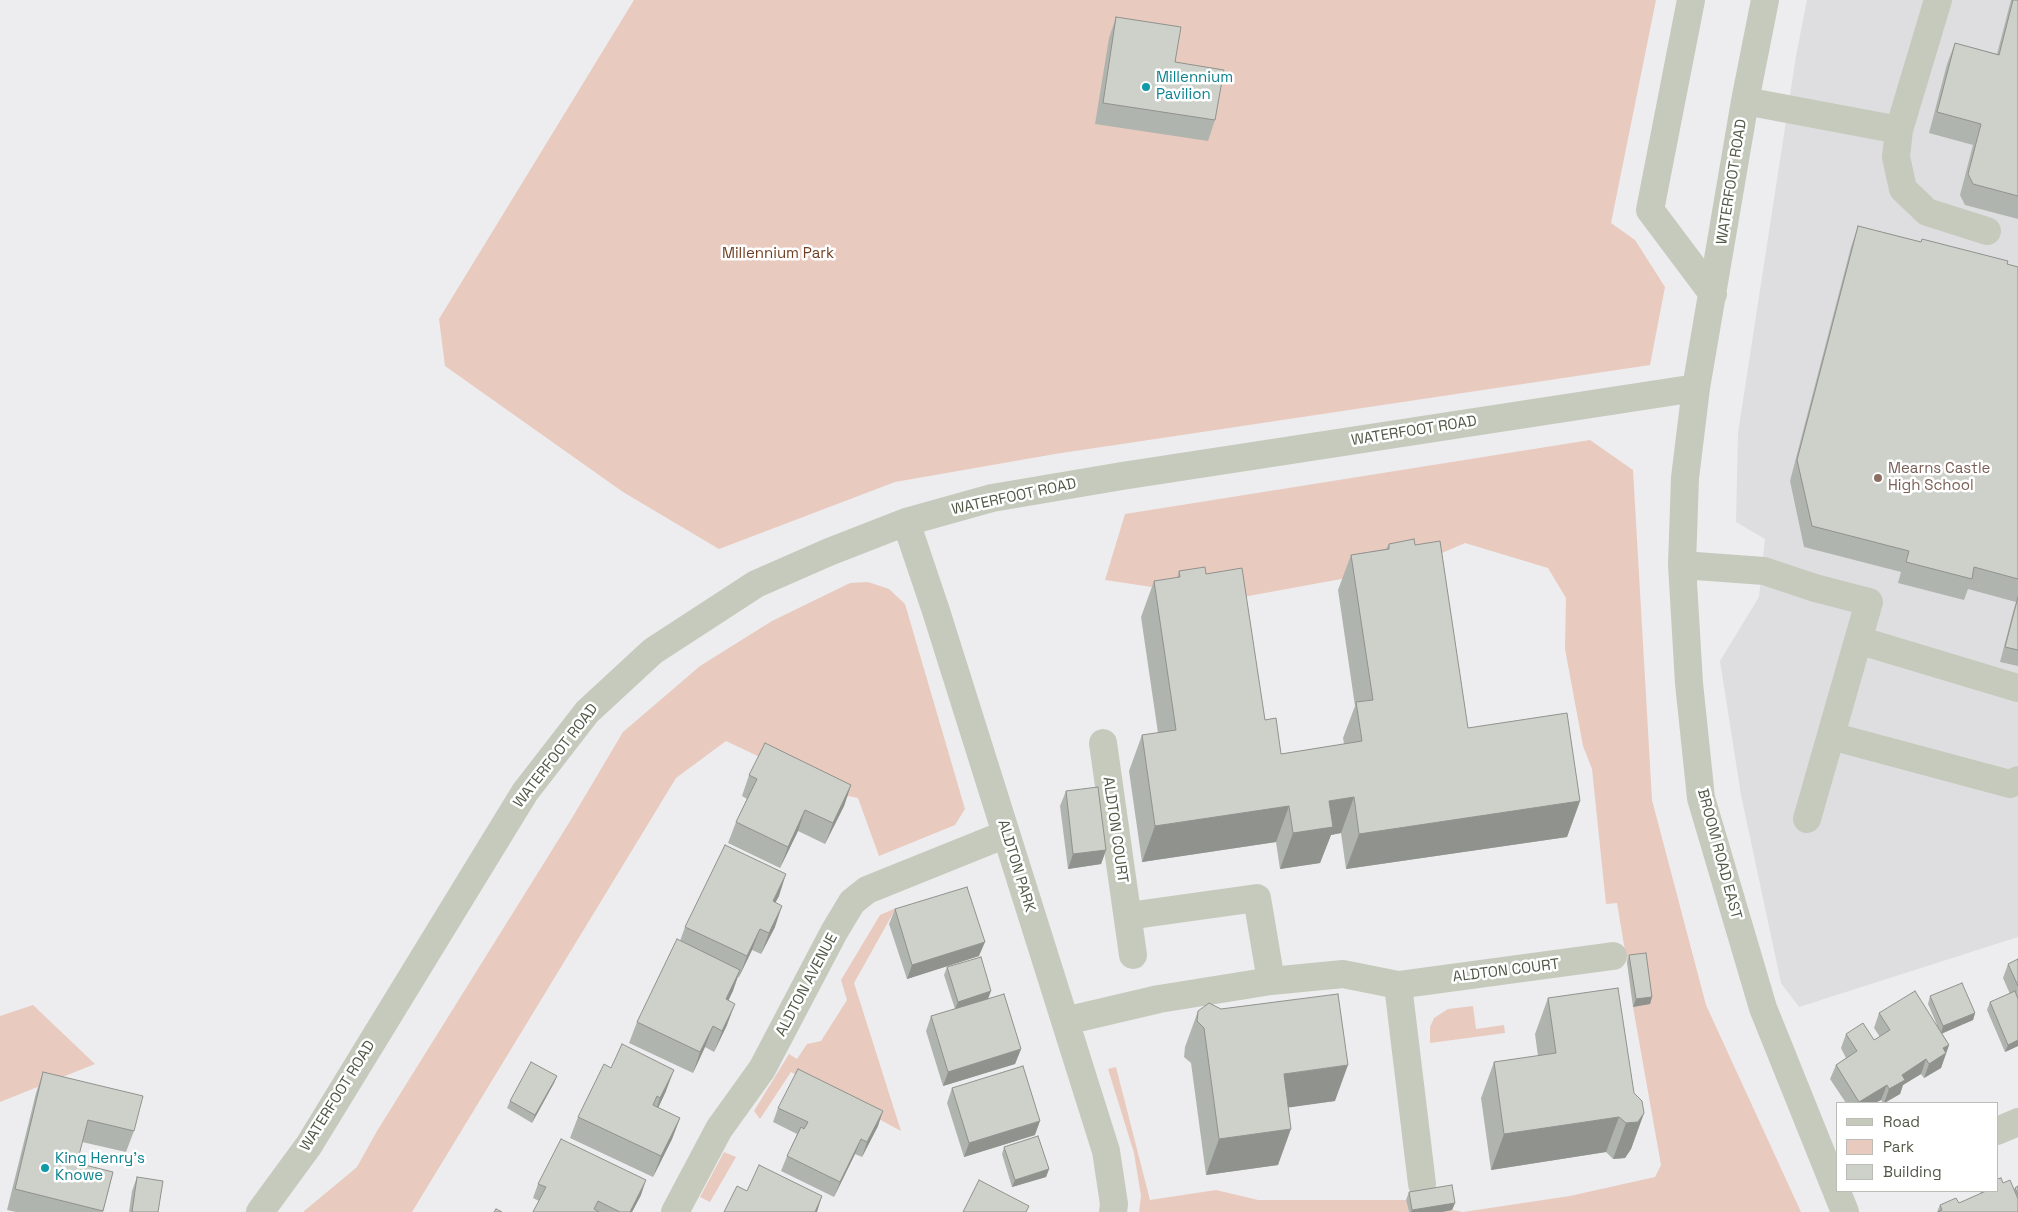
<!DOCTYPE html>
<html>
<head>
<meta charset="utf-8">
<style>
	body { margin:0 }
	#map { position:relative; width:2018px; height:1212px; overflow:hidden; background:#ededef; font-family:"Space Grotesk",sans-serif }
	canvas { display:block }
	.legend { position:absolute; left:1836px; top:1102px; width:162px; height:90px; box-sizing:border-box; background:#fff; border:1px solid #babcb5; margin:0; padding:6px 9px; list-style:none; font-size:15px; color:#525847 }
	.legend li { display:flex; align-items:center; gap:10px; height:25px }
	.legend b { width:25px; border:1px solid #babcb5 }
</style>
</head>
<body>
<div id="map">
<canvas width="2018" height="1212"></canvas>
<ul class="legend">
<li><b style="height:6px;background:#c6cabd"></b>Road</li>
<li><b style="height:14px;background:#e9cabf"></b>Park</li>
<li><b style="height:14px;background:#cdd1ca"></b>Building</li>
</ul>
</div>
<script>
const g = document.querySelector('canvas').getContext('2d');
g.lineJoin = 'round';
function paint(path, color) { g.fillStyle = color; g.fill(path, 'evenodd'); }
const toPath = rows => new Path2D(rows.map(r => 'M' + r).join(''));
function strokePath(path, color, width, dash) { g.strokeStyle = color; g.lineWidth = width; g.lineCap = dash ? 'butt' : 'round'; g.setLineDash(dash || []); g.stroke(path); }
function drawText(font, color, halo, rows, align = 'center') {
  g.font = font + ' "Space Grotesk",sans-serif'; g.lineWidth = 5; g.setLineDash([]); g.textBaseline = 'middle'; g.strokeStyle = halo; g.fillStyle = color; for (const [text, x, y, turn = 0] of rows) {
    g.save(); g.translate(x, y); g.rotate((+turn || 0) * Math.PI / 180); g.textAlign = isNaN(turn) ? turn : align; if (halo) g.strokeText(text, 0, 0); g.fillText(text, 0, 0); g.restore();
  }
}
const education = toPath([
	[1807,0,2018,0,2018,937,1799,1007,1781,983,1741,795,1720,661,1759,597,1765,539,1736,522,1738,433,1796,56]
]);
const green = toPath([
	[634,0,1656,0,1611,223,1635,240,1665,287,1650,365,1055,454,895,482,719,549,623,492,445,366,439,319],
	[1590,440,1633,470,1652,800,1706,1005,1801,1212,1442,1212,1452,1210,1463,1212,1570,1196,1655,1177,1661,1165,1633,1007,1650,1004,1627,963,1617,903,1606,904,1592,769,1583,746,1565,649,1566,598,1548,568,1465,543,1412,566,1232,599,1105,580,1125,514],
	[868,582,889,589,905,604,965,809,955,825,879,856,858,798,849,796,846,798,726,741,676,778,412,1212,303,1212,357,1167,377,1131,572,818,623,732,700,666,772,621,850,583],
	[896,908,854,983,901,1131,791,1072,760,1119,754,1111,789,1054,797,1059,807,1044,821,1041,847,1000,841,980,880,915],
	[33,1005,95,1064,0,1102,0,1016],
	[1473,1006,1476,1029,1504,1025,1505,1033,1430,1043,1430,1027,1434,1018,1448,1009],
	[1116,1067,1150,1200,1216,1190,1258,1200,1406,1200,1409,1212,1139,1212,1141,1196,1134,1153,1108,1069],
	[724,1152,736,1157,710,1202,700,1197]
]);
const minor = toPath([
	[1691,0,1650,210,1713,294],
	[1765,0,1745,101,1696,388,1685,478,1682,565,1689,683,1701,798,1763,1008,1845,1212],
	[1938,0,1899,130,1896,157,1903,189,1927,212,1987,231],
	[1745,101,1899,130],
	[906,522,936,611,1106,1151,1114,1204,1113,1212],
	[1682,565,1764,571,1815,588,1869,602,1807,819],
	[1858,640,2018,688],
	[1831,736,2010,784,2018,780],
	[1103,743,1133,955],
	[1128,916,1257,898,1271,981],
	[1398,985,1422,1184],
	[1065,1021,1159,999,1271,981,1343,974,1398,985,1613,956],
	[1997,1131,2018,1122],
	[260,1212,309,1145,525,792,587,712,653,651,756,584,829,552,906,522,992,498,1122,476,1696,388],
	[675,1212,719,1129,762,1069,834,932,852,902,867,890,1006,834]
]);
const wall = toPath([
	[2011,0,2018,0,2018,219,1965,205,1960,195,1973,145,1929,133,1947,64,1955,43,1997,54],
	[1116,17,1175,62,1215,120,1208,141,1095,124,1109,38],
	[1858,226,2018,267,2018,666,2000,662,2013,612,2016,602,1968,589,1964,600,1898,583,1901,572,1804,547,1790,481,1851,247],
	[1389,544,1415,545,1468,728,1580,801,1567,837,1346,869,1341,833,1331,835,1320,863,1280,869,1276,842,1142,862,1129,771,1142,735,1158,733,1141,617,1154,581,1177,578,1179,571,1206,574,1265,720,1281,754,1344,744,1343,738,1355,706,1338,590,1351,555,1386,549],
	[749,775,851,785,844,806,825,844,798,831,780,868,728,843,736,822,747,799,742,796],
	[1066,791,1106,850,1101,864,1068,869,1060,806],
	[779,896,775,902,775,927,761,954,752,950,739,977,738,977,728,1000,727,1025,714,1052,705,1047,693,1073,629,1043,637,1022,680,941,685,927],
	[895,909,979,956,907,979,889,924],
	[1629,955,1652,997,1650,1004,1633,1007,1627,963],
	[2018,959,2018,1046,2005,1052,1987,1010,1990,1002,2010,994,2003,978,2008,964],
	[947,967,988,999,1021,1049,1015,1064,943,1086,926,1031,931,1016,955,1009,944,975],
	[1930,996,1975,1013,1973,1020,1942,1033,1949,1045,1941,1068,1924,1078,1921,1074,1903,1085,1900,1094,1885,1103,1883,1103,1881,1100,1875,1103,1846,1103,1830,1079,1836,1065,1846,1058,1841,1048,1846,1034,1874,1040,1880,1037,1874,1028,1879,1013,1937,1025,1928,1004],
	[1548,998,1634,1093,1644,1113,1631,1149,1625,1158,1613,1159,1606,1152,1491,1170,1481,1098,1494,1062,1538,1056,1535,1034],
	[1198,1011,1335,1101,1288,1107,1278,1165,1206,1175,1191,1063,1184,1057,1185,1047],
	[611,1068,666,1091,658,1108,680,1118,672,1139,653,1177,570,1138,578,1117],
	[43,1072,134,1131,126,1152,82,1142,77,1163,113,1172,103,1212,16,1212,7,1210,36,1093],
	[557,1076,554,1083,532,1123,507,1108,510,1101],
	[952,1088,1035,1135,964,1157,947,1103],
	[778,1108,878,1126,862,1157,855,1154,834,1197,781,1171,787,1156,797,1134,773,1122],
	[1004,1147,1049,1169,1046,1177,1012,1187,1002,1154],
	[137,1177,158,1212,129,1212,132,1191],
	[2003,1183,2014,1190,2015,1188,2018,1186,2018,1212,1937,1212,1940,1205,1959,1203,1980,1194,1981,1191,1997,1191],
	[538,1184,641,1195,632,1212,533,1212,539,1201,533,1198],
	[1409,1192,1455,1203,1452,1210,1442,1212,1409,1212,1406,1200]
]);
const shadedWall = toPath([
	[851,785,844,806,825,844,833,823],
	[1354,797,1341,833,1331,835,1320,863,1280,869,1293,833,1329,801],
	[1580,801,1567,837,1346,869,1359,834],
	[1289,806,1276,842,1142,862,1155,826],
	[805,810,798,831,780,868,788,847],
	[1106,850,1101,864,1068,869,1073,854],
	[786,874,779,896,765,922,773,901],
	[782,906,775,927,761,954,769,933],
	[760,929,752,950,739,977,747,956],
	[985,942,979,956,907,979,912,965],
	[740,970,733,991,719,1020,726,999],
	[991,991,988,999,955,1009,958,1002],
	[1652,997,1650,1004,1633,1007,1636,999],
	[735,1004,727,1025,714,1052,722,1031],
	[1975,1013,1973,1020,1941,1034,1943,1026],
	[713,1026,705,1047,693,1073,700,1052],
	[2018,1040,2018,1046,2005,1052,2008,1045],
	[1949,1045,1941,1068,1924,1078,1929,1064,1943,1048],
	[1021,1049,1015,1064,943,1086,948,1072],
	[1926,1059,1921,1074,1903,1085,1900,1094,1884,1103,1889,1089,1902,1075],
	[1348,1065,1335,1101,1271,1110,1284,1074],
	[674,1070,666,1091,653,1119,660,1098],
	[557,1076,554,1083,532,1123,535,1115],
	[1887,1085,1881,1100,1875,1103,1859,1103,1859,1102],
	[883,1111,878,1126,862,1157,867,1142],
	[1644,1113,1631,1149,1625,1158,1613,1159,1626,1123],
	[1619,1117,1606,1152,1491,1170,1504,1134],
	[680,1118,672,1139,653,1177,661,1156],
	[1040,1121,1035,1135,964,1157,969,1143],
	[1291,1129,1278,1165,1206,1175,1219,1139],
	[861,1139,855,1154,834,1197,840,1182],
	[1049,1169,1046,1177,1012,1187,1015,1180],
	[646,1180,641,1195,632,1212,630,1212],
	[822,1196,817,1212,815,1212],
	[1455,1203,1452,1210,1442,1212,1411,1212,1412,1210]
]);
const building = toPath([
	[2013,0,2018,0,2018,196,1973,184,1968,174,1981,124,1937,112,1955,43,1999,55,2013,0],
	[1116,17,1181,27,1175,62,1224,70,1215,120,1103,103,1116,17],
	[1858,226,1921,242,1922,239,2008,261,2007,264,2018,267,2018,579,1974,567,1972,579,1906,562,1909,551,1812,526,1797,460,1858,226],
	[1414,539,1415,545,1440,541,1468,728,1567,713,1580,801,1359,834,1354,797,1329,801,1333,827,1293,833,1289,806,1155,826,1142,735,1176,730,1154,581,1180,577,1179,571,1205,567,1206,574,1242,568,1265,720,1276,718,1281,754,1362,741,1356,702,1373,700,1351,555,1389,549,1389,544,1414,539],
	[2018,597,2018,650,2005,647,2018,597],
	[765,743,851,785,833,823,805,810,788,847,736,822,757,779,749,775,765,743],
	[1098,787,1106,850,1073,854,1066,791,1098,787],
	[725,845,786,874,773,901,782,906,769,933,760,929,747,956,685,927,725,845],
	[967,887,985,942,912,965,895,909,967,887],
	[677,939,740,970,726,999,735,1004,722,1031,713,1026,700,1052,637,1022,677,939],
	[1646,953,1652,997,1636,999,1629,955,1646,953],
	[981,957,991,991,958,1002,947,967,981,957],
	[2018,959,2018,986,2008,964,2018,959],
	[1962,983,1975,1013,1943,1026,1930,996,1962,983],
	[1618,988,1634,1093,1642,1101,1644,1113,1638,1122,1626,1123,1619,1117,1504,1134,1494,1062,1556,1053,1548,998,1618,988],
	[1915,991,1949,1045,1943,1048,1946,1053,1929,1064,1926,1059,1902,1075,1905,1080,1889,1089,1887,1085,1859,1102,1836,1065,1857,1051,1846,1034,1863,1023,1874,1040,1890,1030,1879,1013,1915,991],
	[2015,991,2018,999,2018,1040,2008,1045,1990,1002,2015,991],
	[1004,994,1021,1049,948,1072,931,1016,1004,994],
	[1338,994,1348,1065,1284,1074,1291,1129,1219,1139,1204,1028,1197,1021,1198,1011,1209,1003,1221,1009,1338,994],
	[622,1044,674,1070,660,1098,657,1096,653,1105,680,1118,661,1156,578,1117,604,1064,611,1068,622,1044],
	[531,1062,557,1076,535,1115,510,1101,531,1062],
	[1023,1066,1040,1121,969,1143,952,1088,1023,1066],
	[798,1069,883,1111,867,1142,861,1139,840,1182,787,1156,801,1127,804,1129,808,1122,778,1108,798,1069],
	[43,1072,143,1096,134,1131,88,1120,77,1163,113,1172,103,1211,15,1189,43,1072],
	[1038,1136,1049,1169,1015,1180,1004,1147,1038,1136],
	[561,1139,646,1180,630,1212,620,1212,598,1201,594,1209,599,1212,533,1212,546,1187,538,1184,561,1139],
	[759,1165,822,1196,815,1212,724,1212,737,1186,747,1191,759,1165],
	[137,1177,163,1181,158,1212,132,1212,137,1177],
	[2001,1178,2003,1183,2010,1180,2018,1199,2018,1212,1938,1212,1942,1210,1940,1205,1956,1198,1959,1203,1986,1191,1997,1191,1997,1179,2001,1178],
	[979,1180,1029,1206,1026,1212,963,1212,979,1180],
	[1452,1185,1455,1203,1412,1210,1409,1192,1452,1185],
	[2018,1186,2018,1195,2015,1188,2018,1186],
	[496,1209,502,1212,494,1212,496,1209]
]);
const markers = [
	[1146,87,5,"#0f9aa8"],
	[1878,478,5,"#8d6e63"],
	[45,1168,5,"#0f9aa8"]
];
const cultureNames = [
	["Millennium",1156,78],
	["Pavilion",1156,95],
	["King Henry's",55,1159],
	["Knowe",55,1176]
];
const streetNames = [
	["WATERFOOT ROAD",1732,182,-81],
	["WATERFOOT ROAD",1414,431,-9],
	["WATERFOOT ROAD",1014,497,-12],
	["WATERFOOT ROAD",556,756,-52],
	["ALDTON COURT",1115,830,82],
	["BROOM ROAD EAST",1719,854,75],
	["ALDTON PARK",1016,866,73],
	["ALDTON COURT",1506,971,-7],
	["ALDTON AVENUE",807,985,-62],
	["WATERFOOT ROAD",338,1096,-58]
];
const parkNames = [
	["Millennium Park",778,254]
];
const educationNames = [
	["Mearns Castle",1888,469],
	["High School",1888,486]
];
paint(education, '#dedee0');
paint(green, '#e9cabf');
strokePath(minor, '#c6cabd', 28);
paint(wall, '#b0b4ae');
paint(shadedWall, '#90928d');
paint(building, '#cdd1ca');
strokePath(building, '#90928d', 1);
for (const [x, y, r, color] of markers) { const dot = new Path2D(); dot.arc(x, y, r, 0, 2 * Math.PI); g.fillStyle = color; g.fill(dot); strokePath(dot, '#fff', 2); }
drawText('15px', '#0d838f', '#fff', cultureNames, 'left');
drawText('15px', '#525847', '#fff', streetNames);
drawText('15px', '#703e21', '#fff', parkNames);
drawText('15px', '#785e54', '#fff', educationNames, 'left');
</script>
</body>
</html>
